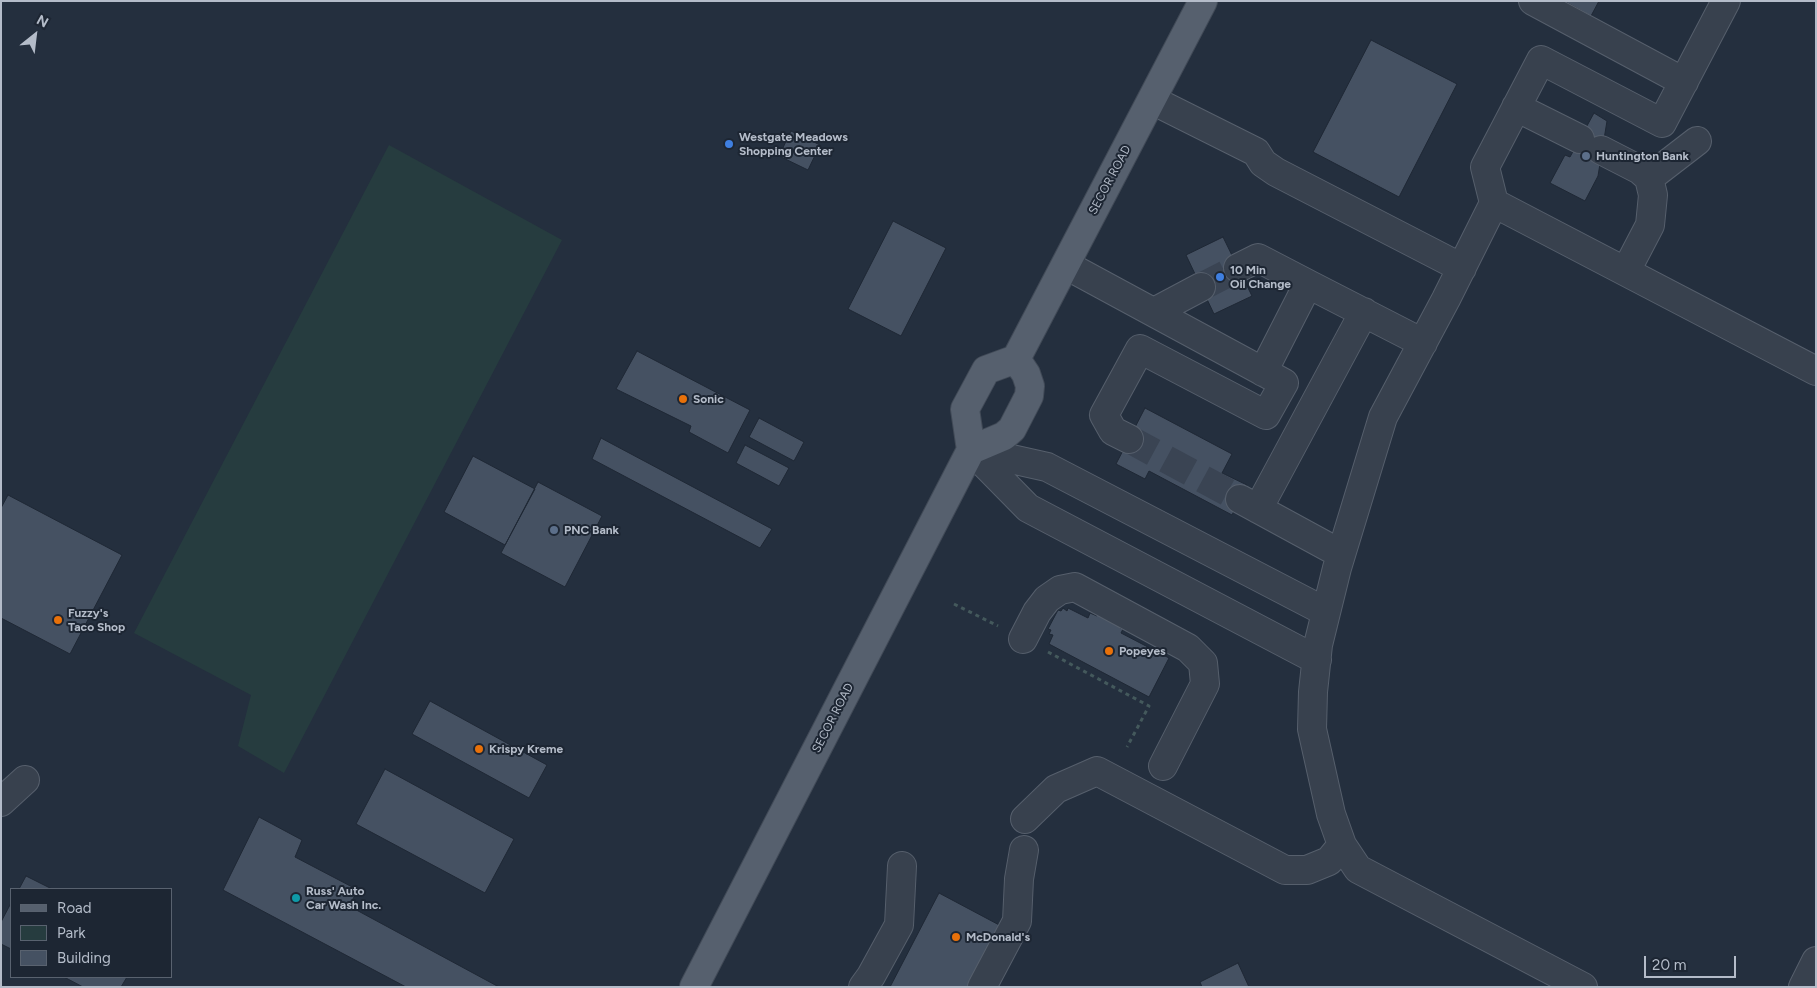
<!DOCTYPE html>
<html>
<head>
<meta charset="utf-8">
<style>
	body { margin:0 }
	#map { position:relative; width:1817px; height:988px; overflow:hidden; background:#242f3e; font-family:Figtree,sans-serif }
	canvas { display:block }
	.frame { position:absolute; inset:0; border:2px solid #b4bcc9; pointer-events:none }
	.legend { position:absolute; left:10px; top:888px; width:162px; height:90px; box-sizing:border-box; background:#1d2633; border:1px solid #59626f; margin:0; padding:6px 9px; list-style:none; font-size:15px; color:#b4bcc9 }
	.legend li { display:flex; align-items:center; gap:10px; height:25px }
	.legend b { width:25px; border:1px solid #59626f }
	.north { position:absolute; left:10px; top:10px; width:50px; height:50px; -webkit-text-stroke:4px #1d2633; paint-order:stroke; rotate:29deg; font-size:14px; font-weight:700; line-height:20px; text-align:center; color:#b4bcc9 }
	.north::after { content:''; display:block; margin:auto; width:18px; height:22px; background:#b4bcc9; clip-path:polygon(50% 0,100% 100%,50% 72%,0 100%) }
	.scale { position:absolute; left:1644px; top:956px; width:92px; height:22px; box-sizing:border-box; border:2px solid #b4bcc9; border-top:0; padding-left:6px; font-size:15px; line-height:18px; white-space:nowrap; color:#b4bcc9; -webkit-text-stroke:4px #1d2633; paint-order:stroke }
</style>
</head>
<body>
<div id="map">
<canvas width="1817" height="988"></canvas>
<div class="frame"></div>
<ul class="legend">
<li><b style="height:6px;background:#56606e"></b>Road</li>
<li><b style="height:14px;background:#263c3f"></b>Park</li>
<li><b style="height:14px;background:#455162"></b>Building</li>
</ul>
<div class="north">N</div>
<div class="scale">20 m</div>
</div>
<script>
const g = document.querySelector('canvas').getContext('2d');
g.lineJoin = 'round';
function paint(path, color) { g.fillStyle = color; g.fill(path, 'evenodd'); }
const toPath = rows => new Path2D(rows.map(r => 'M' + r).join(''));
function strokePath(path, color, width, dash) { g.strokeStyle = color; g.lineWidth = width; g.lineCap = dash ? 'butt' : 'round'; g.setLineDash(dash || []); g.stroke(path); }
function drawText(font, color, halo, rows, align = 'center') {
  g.font = font + ' Figtree,sans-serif'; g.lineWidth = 4; g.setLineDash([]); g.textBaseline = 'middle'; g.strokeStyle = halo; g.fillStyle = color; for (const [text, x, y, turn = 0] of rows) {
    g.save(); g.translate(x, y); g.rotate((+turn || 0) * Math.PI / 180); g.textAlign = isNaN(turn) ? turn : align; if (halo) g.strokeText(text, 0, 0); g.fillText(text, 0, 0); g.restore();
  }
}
const green = toPath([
	[389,145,562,240,284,773,238,746,251,695,134,633]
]);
const building = toPath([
	[1564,1,1599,1,1591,16,1564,1],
	[1371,40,1457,84,1399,197,1313,152,1371,40],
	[1594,113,1607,121,1598,176,1585,201,1550,183,1565,155,1570,157,1594,113],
	[791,131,820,145,808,170,779,156,791,131],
	[893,221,946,248,901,336,848,309,893,221],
	[1223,237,1252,296,1214,314,1186,255,1223,237],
	[637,351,750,410,728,453,689,432,691,426,616,389,637,351],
	[1145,408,1232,454,1222,473,1247,485,1232,515,1149,471,1145,479,1116,464,1145,408],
	[759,418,804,442,794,461,749,437,759,418],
	[601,438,772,529,760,548,592,459,601,438],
	[745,445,789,468,779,486,736,463,745,445],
	[473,456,535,489,505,545,444,512,473,456],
	[538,482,602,516,565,587,501,553,538,482],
	[8,495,122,555,70,654,1,618,1,508,8,495],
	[1063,608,1067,611,1068,608,1088,618,1090,613,1097,616,1100,612,1123,624,1120,628,1123,629,1121,633,1169,658,1149,697,1049,644,1053,635,1049,634,1051,630,1048,629,1058,610,1061,611,1063,608],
	[430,701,547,765,529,798,412,734,430,701],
	[385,769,514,839,485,893,356,824,385,769],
	[259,817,302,840,295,857,358,890,349,906,499,987,406,987,223,890,259,817],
	[26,876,52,889,19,889,26,876],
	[939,893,1003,927,972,987,890,987,939,893],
	[11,903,11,949,1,944,1,922,11,903],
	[1238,963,1249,987,1202,987,1200,982,1238,963],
	[64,977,127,977,121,987,83,987,64,977]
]);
const minorTunnel = toPath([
	[1201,287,1238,268],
	[1129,439,1240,499]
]);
const path = toPath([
	[954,604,998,626],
	[1048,652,1149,706,1127,747]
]);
const minor = toPath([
	[1533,1,1684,82],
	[1152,100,1256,152,1263,163,1276,172,1462,268],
	[1516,107,1580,139],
	[1601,150,1640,170,1649,178,1653,195,1650,225,1626,271],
	[1649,178,1697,141],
	[1494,203,1816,371],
	[1066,265,1284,383,1266,415,1140,349,1104,415,1113,431,1129,439],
	[1238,268,1258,258,1308,284],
	[1154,312,1201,287],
	[1263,372,1308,284,1423,343],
	[971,450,1028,508,1317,660],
	[971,450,1047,467,1326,612],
	[1240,499,1341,554],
	[1258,509,1364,312],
	[1023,639,1037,612,1047,599,1060,590,1075,587,1188,648,1203,663,1205,684,1163,766],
	[1,802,25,780],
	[1025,819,1056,789,1097,771,1285,870,1307,870,1329,861,1342,845],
	[863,987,871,976,899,925,902,866],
	[982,987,1017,921,1019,879,1024,850],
	[1583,987,1358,869,1342,845,1331,814,1314,738,1312,729,1313,692,1318,645,1337,568,1383,417,1446,299,1494,203,1485,167,1541,60,1662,123,1726,1],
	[1803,987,1816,961]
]);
const major = toPath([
	[971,450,1004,436,1012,429,1029,396,1030,386,1026,374,1016,359],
	[694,987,971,450,965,409,986,370,1016,359,1203,1]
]);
const markers = [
	[729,144,5,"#3f7fe0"],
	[1586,156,5,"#5c6f8a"],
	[1220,277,5,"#3f7fe0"],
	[683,399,5,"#e8710a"],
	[554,530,5,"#5c6f8a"],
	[58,620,5,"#e8710a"],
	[1109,651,5,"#e8710a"],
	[479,749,5,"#e8710a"],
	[296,898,5,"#0f9aa8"],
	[956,937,5,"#e8710a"]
];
const poiNames = [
	["Westgate Meadows",739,137],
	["Shopping Center",739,151],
	["Huntington Bank",1596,156],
	["10 Min",1230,270],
	["Oil Change",1230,284],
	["Sonic",693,399],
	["PNC Bank",564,530],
	["Fuzzy's",68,613],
	["Taco Shop",68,627],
	["Popeyes",1119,651],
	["Krispy Kreme",489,749],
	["Russ' Auto",306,891],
	["Car Wash Inc.",306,905],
	["McDonald's",966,937]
];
const streetNames = [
	["SECOR ROAD",1110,180,-62],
	["SECOR ROAD",833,718,-63]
];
paint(green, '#263c3f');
paint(building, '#455162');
strokePath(building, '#1f2835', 1);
strokePath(minorTunnel, '#3a4453', 28, [28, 14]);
strokePath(minor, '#565f6c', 30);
strokePath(major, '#414a57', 30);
strokePath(path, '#44595c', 3, [4, 4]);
strokePath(minor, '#38414e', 28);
strokePath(major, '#56606e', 28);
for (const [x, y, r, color] of markers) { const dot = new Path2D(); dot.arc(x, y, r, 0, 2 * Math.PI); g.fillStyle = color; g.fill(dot); strokePath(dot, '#1d2633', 2); }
drawText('bold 12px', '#b4bcc9', '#1d2633', poiNames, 'left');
drawText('12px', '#b4bcc9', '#1d2633', streetNames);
</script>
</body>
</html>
